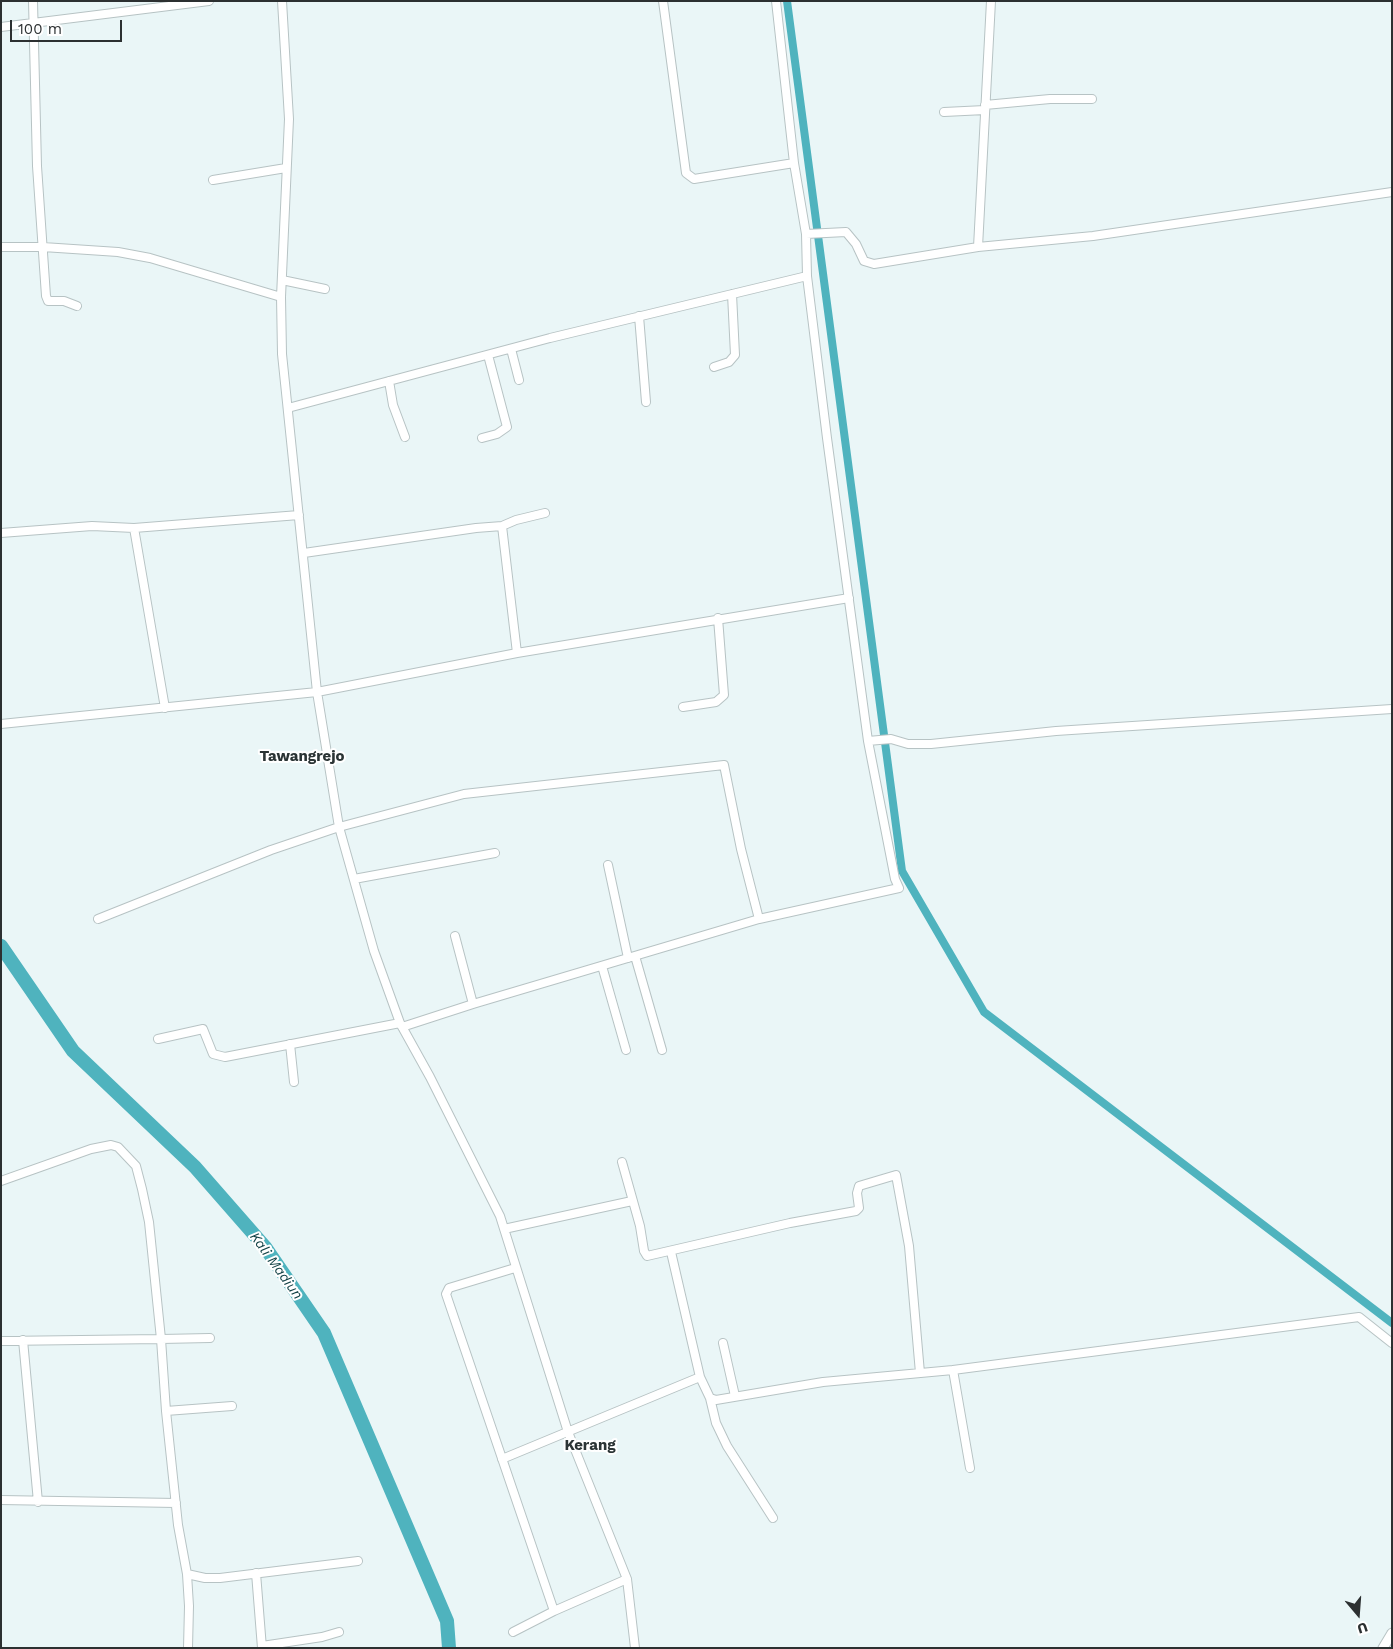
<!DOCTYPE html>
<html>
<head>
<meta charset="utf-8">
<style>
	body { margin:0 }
	#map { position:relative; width:1393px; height:1649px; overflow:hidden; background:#eaf6f7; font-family:"Work Sans",sans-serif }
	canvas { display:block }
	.frame { position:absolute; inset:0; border:2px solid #2c3031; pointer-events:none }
	.north { position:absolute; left:1333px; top:1589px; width:50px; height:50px; -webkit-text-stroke:4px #fff; paint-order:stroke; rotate:162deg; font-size:14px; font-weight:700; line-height:20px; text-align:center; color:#2c3031 }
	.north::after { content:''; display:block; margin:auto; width:18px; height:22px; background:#2c3031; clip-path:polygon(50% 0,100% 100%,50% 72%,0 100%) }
	.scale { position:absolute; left:10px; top:20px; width:112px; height:22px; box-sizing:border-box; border:2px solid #2c3031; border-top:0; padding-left:6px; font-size:15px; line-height:18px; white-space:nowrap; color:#2c3031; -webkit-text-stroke:4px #fff; paint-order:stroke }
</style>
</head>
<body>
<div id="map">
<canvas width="1393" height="1649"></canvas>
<div class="frame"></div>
<div class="north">U</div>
<div class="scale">100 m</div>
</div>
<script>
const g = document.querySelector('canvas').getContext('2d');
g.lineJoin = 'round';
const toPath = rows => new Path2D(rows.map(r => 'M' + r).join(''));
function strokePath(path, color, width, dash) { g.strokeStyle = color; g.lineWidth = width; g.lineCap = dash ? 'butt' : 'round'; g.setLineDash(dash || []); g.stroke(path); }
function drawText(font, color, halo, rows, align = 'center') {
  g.font = font + ' "Work Sans",sans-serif'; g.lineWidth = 4; g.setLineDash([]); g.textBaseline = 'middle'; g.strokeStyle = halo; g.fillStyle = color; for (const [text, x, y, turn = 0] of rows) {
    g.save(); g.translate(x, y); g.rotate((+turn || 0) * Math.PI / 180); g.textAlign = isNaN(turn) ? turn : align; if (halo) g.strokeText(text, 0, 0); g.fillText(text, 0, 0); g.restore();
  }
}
const canal = toPath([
	[787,1,902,871,984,1012,1392,1323]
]);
const river = toPath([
	[1,946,73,1051,195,1167,265,1247,324,1333,447,1621,449,1648]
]);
const minor = toPath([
	[33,1,37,166,46,296,48,301,64,301,77,306],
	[282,1,289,119,281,297,282,354,317,692,339,827,374,951,400,1023,430,1077,500,1216,568,1432,627,1579,635,1648],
	[663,1,686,173,694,179,794,163],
	[1,27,209,1],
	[985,105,1050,99,1092,99],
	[944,112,985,110],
	[213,180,286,168],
	[806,234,846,232,856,244,864,261,874,264,978,247,1093,236,1392,192],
	[1,247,43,247,118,252,150,258,281,297],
	[978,247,991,1],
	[282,280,325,289],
	[639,316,646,402],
	[511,349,519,380],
	[714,367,729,362,735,355,732,294],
	[389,381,393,405,405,437],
	[288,408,550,338,807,276],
	[482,438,497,434,507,427,488,355],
	[134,528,165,708],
	[1,533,92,526,134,528,299,515],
	[304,553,476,528,502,526],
	[517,653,502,526,516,520,545,513],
	[683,707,716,702,724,695,718,618],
	[1,724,317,692,517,653,849,598],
	[868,741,891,739,908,744,931,744,1056,731,1392,709],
	[608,865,628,958],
	[354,879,495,853],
	[98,919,271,850,339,827,464,794,724,765,741,849,759,919],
	[455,936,473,1004],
	[635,956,662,1050],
	[602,966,626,1050],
	[402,1027,473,1004,759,919,899,888,895,879,868,741,827,438,807,276,806,234,794,163,776,1],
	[158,1039,203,1029,213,1054,225,1057,400,1023],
	[290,1044,294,1082],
	[622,1162,640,1226,644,1251,647,1256,790,1223,856,1211,859,1208,857,1193,859,1186,896,1175,909,1246,920,1373],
	[1,1181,91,1149,111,1145,118,1147,136,1166,142,1189,149,1222,161,1339,210,1338],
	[504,1229,632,1201],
	[671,1252,700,1377],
	[515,1268,449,1288,446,1294,554,1611,627,1579],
	[23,1340,38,1502],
	[1,1341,161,1339,166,1411,178,1525,187,1574,189,1606,188,1648],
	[723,1343,735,1396],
	[953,1370,970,1468],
	[710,1398,716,1423,727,1446,773,1518],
	[166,1411,232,1406],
	[502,1459,700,1377,710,1398,716,1400,823,1382,953,1370,1359,1317,1392,1343],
	[1,1500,176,1503],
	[256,1573,262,1648],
	[187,1574,205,1578,220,1578,358,1561],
	[513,1632,554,1611],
	[262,1646,322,1637,339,1632]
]);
const major = toPath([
	[1383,1648,1392,1633]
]);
const waterNames = [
	["Kali Madiun",276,1266,54]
];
const quarterNames = [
	["Tawangrejo",302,757],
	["Kerang",590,1446]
];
strokePath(canal, '#4fb3be', 8);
strokePath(river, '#4fb3be', 14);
strokePath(minor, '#b7c3c4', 10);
strokePath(major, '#b7c3c4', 11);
strokePath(minor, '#fff', 8);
strokePath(major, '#fff', 9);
drawText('italic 14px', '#134246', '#fff', waterNames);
drawText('bold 15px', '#2b3435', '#fff', quarterNames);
</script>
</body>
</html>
